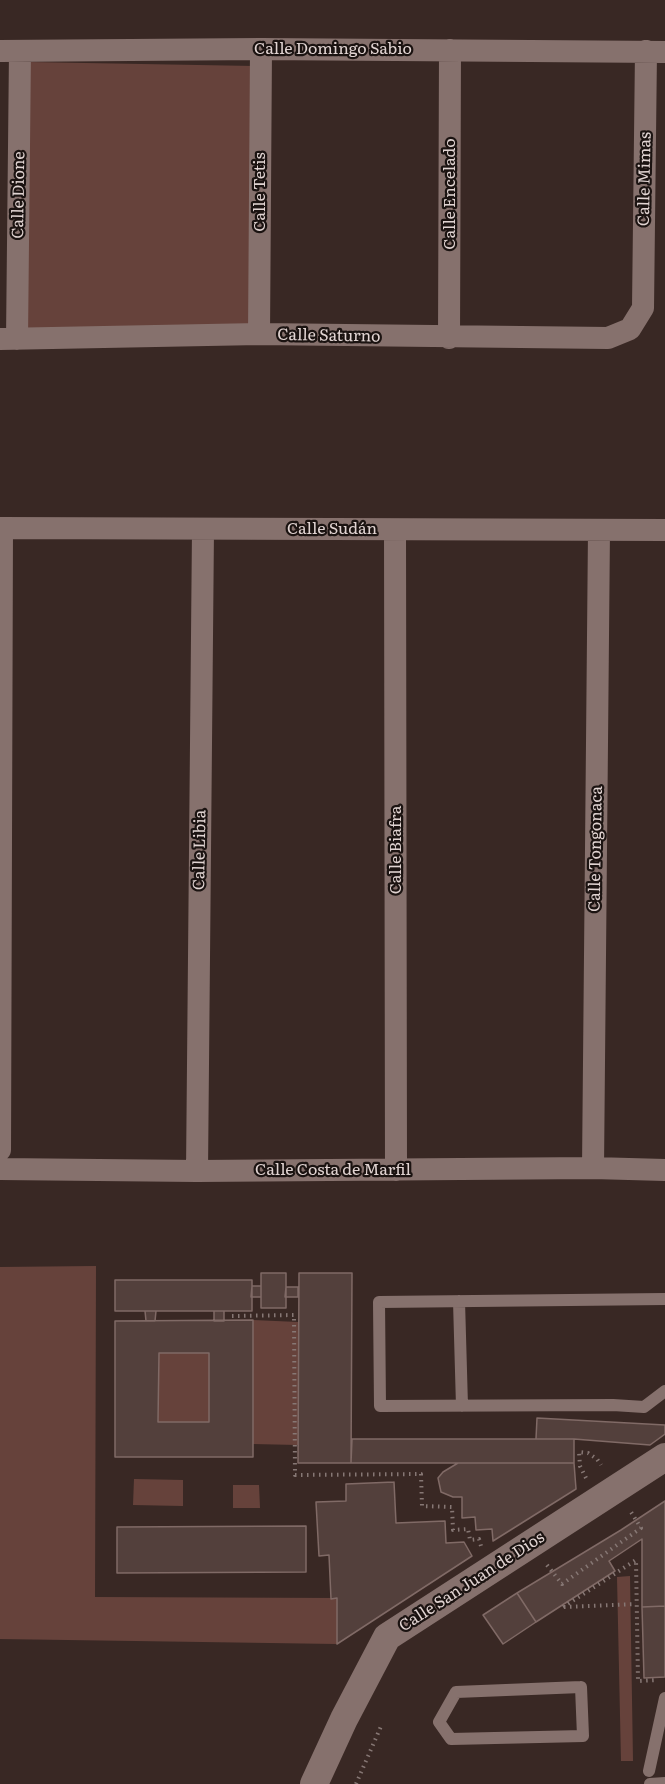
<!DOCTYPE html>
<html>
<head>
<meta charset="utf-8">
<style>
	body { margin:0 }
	canvas { display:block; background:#392824 }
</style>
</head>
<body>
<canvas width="665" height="1784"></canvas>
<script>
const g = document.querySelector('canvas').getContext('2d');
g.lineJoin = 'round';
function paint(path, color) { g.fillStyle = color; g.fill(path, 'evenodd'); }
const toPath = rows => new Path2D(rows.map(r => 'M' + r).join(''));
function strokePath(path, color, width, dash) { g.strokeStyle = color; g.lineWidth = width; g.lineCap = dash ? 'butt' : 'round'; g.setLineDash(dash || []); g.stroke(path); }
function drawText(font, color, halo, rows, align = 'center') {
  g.font = font + ' Literata,serif'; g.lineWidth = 4.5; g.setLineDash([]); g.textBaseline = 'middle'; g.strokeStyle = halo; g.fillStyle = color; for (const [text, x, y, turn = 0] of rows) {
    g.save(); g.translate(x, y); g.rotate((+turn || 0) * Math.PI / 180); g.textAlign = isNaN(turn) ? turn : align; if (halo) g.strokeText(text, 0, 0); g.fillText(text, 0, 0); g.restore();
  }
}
const green = toPath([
	[29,62,254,66,249,339,22,336],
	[96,1266,95,1597,337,1598,337,1644,0,1639,0,1267],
	[253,1320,298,1322,298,1445,253,1444],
	[159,1353,209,1353,209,1422,158,1422],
	[134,1479,183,1480,183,1506,133,1505],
	[233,1485,259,1485,260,1508,233,1508],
	[630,1576,633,1761,621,1761,617,1577]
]);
const building = toPath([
	[261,1273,286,1273,286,1308,261,1308,261,1273],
	[299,1273,352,1273,351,1463,298,1463,299,1273],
	[115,1280,252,1280,252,1311,115,1311,115,1280],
	[252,1286,261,1286,261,1297,251,1297,252,1286],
	[286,1287,298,1287,298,1297,285,1297,286,1287],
	[145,1311,156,1311,155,1321,146,1321,145,1311],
	[214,1311,224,1311,224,1321,214,1321,214,1311],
	[253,1320,253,1457,115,1457,115,1321,253,1320],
	[159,1353,209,1353,209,1422,158,1422,159,1353],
	[537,1418,665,1425,665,1434,650,1445,574,1439,536,1439,537,1418],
	[352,1439,574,1439,574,1463,351,1463,352,1439],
	[458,1463,574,1463,576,1489,493,1541,492,1529,476,1530,475,1517,462,1518,462,1497,453,1497,441,1492,438,1478,443,1472,458,1463],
	[394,1482,396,1523,445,1521,446,1543,464,1542,472,1556,337,1644,337,1598,331,1599,329,1555,319,1556,316,1502,346,1501,346,1484,394,1482],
	[665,1501,665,1606,642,1607,642,1539,609,1561,615,1571,536,1622,517,1593,621,1530,665,1501],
	[306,1526,306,1572,117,1573,117,1527,306,1526],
	[517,1593,536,1622,503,1644,483,1615,517,1593],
	[665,1606,665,1677,644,1678,642,1607,665,1606]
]);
const path = toPath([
	[232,1316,294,1315,295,1475,421,1474,422,1506,452,1507,453,1530,468,1529,470,1540,479,1539,481,1546],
	[586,1478,580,1466,579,1452,588,1453,597,1459,601,1465],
	[547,1565,562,1584,641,1528,631,1512],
	[563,1607,636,1560,638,1681,657,1680],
	[564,1607,636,1604],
	[356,1784,382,1724]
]);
const service = toPath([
	[665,1299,379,1302,380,1406,613,1405,644,1407,665,1391],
	[459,1301,462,1406],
	[581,1687,583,1736,451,1739,439,1722,456,1692,581,1687],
	[649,1771,665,1698],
	[650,1784,665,1783]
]);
const minor = toPath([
	[0,51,261,49,665,52],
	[259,334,261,49],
	[449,338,450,50],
	[0,339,259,334,608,338,630,329,643,308,646,51],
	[17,339,20,51],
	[0,528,665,530],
	[395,530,396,1170],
	[0,1150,2,528],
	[593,1168,599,530],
	[0,1169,197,1171,593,1168,665,1170],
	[197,1171,203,529]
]);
const tertiary = toPath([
	[314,1784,344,1719,387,1637,665,1457]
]);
const streetNames = [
	["Calle Domingo Sabio",333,49],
	["Calle Mimas",645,179,-89],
	["Calle Tetis",260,192,-90],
	["Calle Encelado",450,194,-90],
	["Calle Dione",19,195,-89],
	["Calle Saturno",329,336,1],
	["Calle Sudán",332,529],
	["Calle Tongonaca",596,849,-89],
	["Calle Libia",200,850,-89],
	["Calle Biafra",396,850,-90],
	["Calle Costa de Marfil",333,1170],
	["Calle San Juan de Dios",472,1582,-33]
];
paint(green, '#66423b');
paint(building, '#53403c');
strokePath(building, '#806a66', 1.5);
strokePath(path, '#867774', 4, [1.5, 4.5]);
strokePath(service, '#86716d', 12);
strokePath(minor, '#86716d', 22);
strokePath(tertiary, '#86716d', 28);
drawText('16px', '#e1d4d2', '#1b1311', streetNames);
</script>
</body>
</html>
